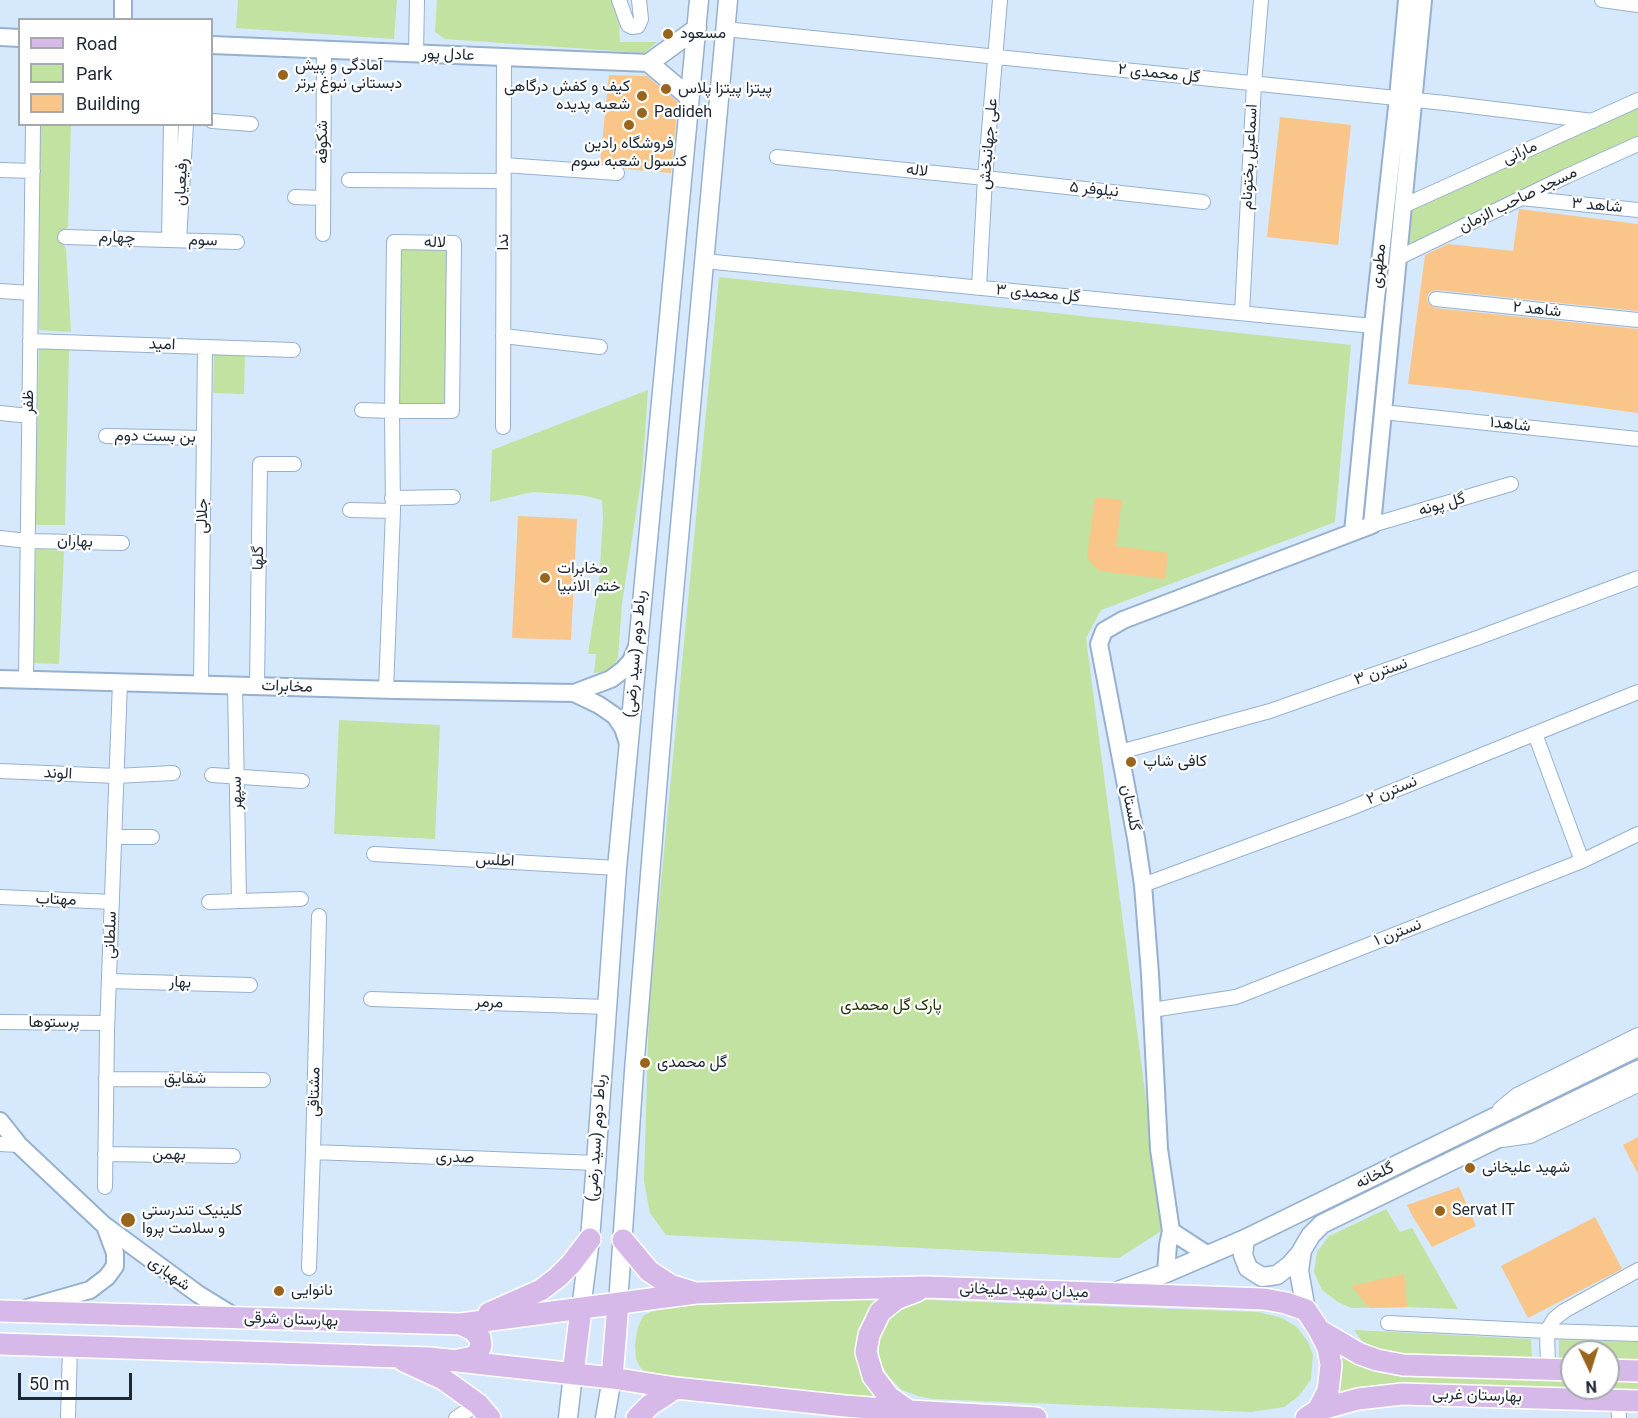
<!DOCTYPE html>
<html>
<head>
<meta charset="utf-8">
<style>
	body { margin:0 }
	#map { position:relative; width:1638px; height:1418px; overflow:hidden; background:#d6e8fb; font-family:Roboto,sans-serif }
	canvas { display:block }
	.legend { position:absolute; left:18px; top:18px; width:195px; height:108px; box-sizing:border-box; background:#fff; border:2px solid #a5a9ae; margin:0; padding:8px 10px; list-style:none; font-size:18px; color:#1d2834 }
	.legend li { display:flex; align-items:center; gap:12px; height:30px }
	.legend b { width:30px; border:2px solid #a5a9ae }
	.north { position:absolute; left:1560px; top:1340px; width:60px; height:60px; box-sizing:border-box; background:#fff; border:2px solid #a5a9ae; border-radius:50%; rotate:176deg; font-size:16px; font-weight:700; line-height:24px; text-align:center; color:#1d2834 }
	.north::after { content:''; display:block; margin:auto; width:21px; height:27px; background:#99641b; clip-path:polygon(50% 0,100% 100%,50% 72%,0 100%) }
	.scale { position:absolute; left:18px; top:1373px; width:114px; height:27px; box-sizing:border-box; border:3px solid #1d2834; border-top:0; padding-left:8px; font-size:18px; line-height:21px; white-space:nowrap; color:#1d2834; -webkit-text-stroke:4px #fff; paint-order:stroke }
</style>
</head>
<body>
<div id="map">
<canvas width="1638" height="1418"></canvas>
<ul class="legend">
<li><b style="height:8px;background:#d6b9e9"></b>Road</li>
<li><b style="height:16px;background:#c1e2a0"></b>Park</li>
<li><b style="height:16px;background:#f9c589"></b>Building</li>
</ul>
<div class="north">N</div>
<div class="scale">50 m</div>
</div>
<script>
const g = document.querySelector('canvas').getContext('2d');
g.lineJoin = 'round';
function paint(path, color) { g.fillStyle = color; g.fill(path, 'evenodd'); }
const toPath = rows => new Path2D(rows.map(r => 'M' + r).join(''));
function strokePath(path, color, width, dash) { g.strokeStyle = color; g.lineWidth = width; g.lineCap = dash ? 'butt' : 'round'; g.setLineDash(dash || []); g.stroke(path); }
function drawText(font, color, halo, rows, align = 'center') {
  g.font = font + ' Roboto,Vazirmatn,sans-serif'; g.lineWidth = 4.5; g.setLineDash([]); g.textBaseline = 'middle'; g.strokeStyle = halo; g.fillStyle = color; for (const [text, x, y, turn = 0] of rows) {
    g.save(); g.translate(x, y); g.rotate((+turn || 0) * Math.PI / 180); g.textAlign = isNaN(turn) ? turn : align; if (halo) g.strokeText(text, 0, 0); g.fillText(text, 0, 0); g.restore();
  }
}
const green = toPath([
	[238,0,397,0,394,39,236,28],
	[437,0,611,0,619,24,620,42,657,42,645,53,445,39,435,32],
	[1638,105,1638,140,1405,250,1406,208],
	[40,125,71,125,68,227,63,231,61,241,66,248,71,332,39,330],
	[401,249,448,249,446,403,399,403],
	[719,277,1351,345,1335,522,1101,610,1086,638,1163,1230,1119,1258,666,1235,650,1213,644,1181,649,1008],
	[39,349,69,349,65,525,35,525],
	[214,354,245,355,244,394,213,393],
	[648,390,642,475,622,603,618,658,611,671,594,673,596,654,588,654,599,583,603,518,602,500,581,495,532,492,490,502,492,450],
	[36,549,64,551,59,664,32,663],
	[339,720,440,725,435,839,334,834],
	[1386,1209,1400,1232,1412,1228,1458,1309,1407,1307,1351,1308,1338,1302,1322,1290,1314,1272,1317,1252,1329,1236],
	[887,1298,860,1340,882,1401,647,1374,640,1367,636,1359,635,1344,638,1327,643,1316,655,1310,671,1305,773,1300],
	[925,1300,1258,1312,1282,1318,1297,1327,1308,1342,1313,1355,1311,1379,1299,1396,1284,1407,1251,1412,933,1399,918,1396,902,1390,889,1377,880,1362,878,1345,887,1321,911,1303],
	[1354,1330,1531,1339,1532,1359,1401,1356,1380,1350,1362,1341],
	[1559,1340,1638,1342,1638,1364,1608,1363,1608,1352,1572,1352,1572,1362,1559,1362],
	[1336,1350,1572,1378,1572,1388,1608,1388,1608,1379,1638,1381,1638,1392,1386,1385,1365,1387,1352,1390,1334,1398]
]);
const building = toPath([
	[609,75,647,76,678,102,671,173,625,169,618,164,600,163],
	[1280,117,1351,125,1338,245,1267,237],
	[1519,209,1638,224,1638,311,1437,290,1432,291,1428,294,1427,299,1428,303,1435,308,1638,329,1638,413,1468,390,1408,384,1425,255,1448,244,1513,251],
	[1095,497,1122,500,1116,546,1168,553,1165,579,1099,571,1087,558],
	[518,516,577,519,571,640,512,638],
	[1638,1137,1638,1174,1623,1145],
	[1459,1187,1476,1226,1432,1247,1413,1217,1407,1205],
	[1595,1217,1622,1269,1528,1318,1501,1266],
	[1404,1274,1407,1307,1370,1308,1351,1286]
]);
const minor = toPath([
	[619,0,628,25,632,27,638,26,641,19,639,0],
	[1602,0,1638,5],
	[725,29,1445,103,1593,121],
	[416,53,417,0],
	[212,121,251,124],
	[777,157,985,178,1203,202],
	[504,165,617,173],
	[0,170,33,171],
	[349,180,504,181],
	[295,197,323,198],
	[1521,198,1638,210],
	[1403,206,1638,100],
	[323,234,324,50],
	[65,237,237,242],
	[169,240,171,124],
	[179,240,186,124],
	[394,242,454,243,452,411,392,411,394,242],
	[1398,258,1567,176,1638,144],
	[704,261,1373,326],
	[979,288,985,178,1000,0],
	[0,291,31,293],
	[1436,299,1638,320],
	[1242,313,1254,84,1261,0],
	[503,336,600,347],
	[30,341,293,350],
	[362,410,392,411,393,511,386,690],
	[1383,412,1638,439],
	[0,413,29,416],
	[503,427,504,57],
	[106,436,204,438],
	[392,498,453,497],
	[350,510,393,511],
	[1372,525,1511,484],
	[0,538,28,541,122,543],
	[26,680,33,124],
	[201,684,205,347],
	[235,685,239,901],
	[257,686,260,464,294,464],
	[1535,734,1582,861],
	[1120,752,1270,711,1477,638,1638,578],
	[0,771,116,776,173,773],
	[212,775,302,781],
	[114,837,152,837],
	[374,854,617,868],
	[1143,885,1346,810,1638,692],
	[0,897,112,902],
	[209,902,301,899],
	[109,981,250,985],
	[371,999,607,1007],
	[1152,1010,1236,997,1582,861,1638,834],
	[0,1022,107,1023],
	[106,1079,263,1080],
	[1500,1109,1517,1095,1638,1035],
	[1502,1140,1530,1136,1638,1085],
	[0,1144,19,1145],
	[313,1152,596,1163],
	[105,1154,233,1156],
	[105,1187,107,1031,120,682],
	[309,1268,313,1152,319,916],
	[1388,1323,1547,1331,1638,1334],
	[1548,1369,1547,1331,1554,1319,1564,1311,1638,1270],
	[1618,1401,1619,1418],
	[68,1418,70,1346],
	[456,1418,478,1404]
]);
const tertiary = toPath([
	[123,0,123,20],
	[0,37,20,38],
	[212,45,649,63],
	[1353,532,1373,326,1398,98,1407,0],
	[0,679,396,690,574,693,611,679,623,670,631,661,637,647],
	[574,693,599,705,615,716,623,728,628,743],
	[0,1121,19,1145,104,1225,198,1294,237,1318],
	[1171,1231,1208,1255],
	[1166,1273,1168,1245,1171,1231,1159,1149,1150,974,1143,885,1136,838,1099,644,1104,631,1123,620,1372,525,1423,0],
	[27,1308,90,1290,107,1277,115,1266,115,1253,105,1226]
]);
const secondary = toPath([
	[689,97,649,63,697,28],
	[1245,1239,1243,1255,1248,1268,1262,1277,1277,1275,1290,1265,1302,1251],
	[1115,1292,1166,1273,1245,1239,1638,1047],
	[618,1304,634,1071,665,691,728,0],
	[581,1309,590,1239,596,1163,617,868,699,0],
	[1306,1310,1299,1271,1302,1250,1311,1235,1322,1224,1638,1070],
	[568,1418,573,1374],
	[605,1418,612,1378]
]);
const primary = toPath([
	[623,1240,649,1271,670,1285,692,1292],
	[0,1311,461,1324,696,1293,834,1289,926,1287,1264,1299,1286,1303,1306,1310,1319,1330,1328,1348,1331,1365,1328,1391,1318,1410,1306,1418],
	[489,1313,541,1290,558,1277,571,1264,590,1239],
	[1319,1330,1360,1354,1377,1360,1403,1365,1572,1370],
	[0,1344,430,1358,612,1378,676,1388,845,1406,909,1411,1036,1418],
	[458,1360,473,1357,478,1353,481,1345,480,1338,473,1330,461,1324],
	[404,1361,443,1379,478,1404,490,1418],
	[1608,1370,1638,1371],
	[573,1374,581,1309],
	[612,1378,618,1304],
	[1318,1410,1358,1399,1402,1394,1638,1401],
	[909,1411,889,1397,873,1376,866,1352,869,1335,880,1312,896,1299,917,1291],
	[637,1418,650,1405,676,1388]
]);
const markers = [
	[668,34,6,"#99641b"],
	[283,75,6,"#99641b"],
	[666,89,6,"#99641b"],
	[642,96,6,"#99641b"],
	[642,113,6,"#99641b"],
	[629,125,6,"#99641b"],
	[545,578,6,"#99641b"],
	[1131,762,6,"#99641b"],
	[645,1063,6,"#99641b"],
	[1470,1168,6,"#99641b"],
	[1440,1211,6,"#99641b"],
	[128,1220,8,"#99641b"],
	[279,1291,6,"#99641b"]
];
const poiNames = [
	["مسعود",680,34],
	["آمادگی و پیش",295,66],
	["دبستانی نبوغ برتر",295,84],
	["کیف و کفش درگاهی",630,87,"right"],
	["شعبه پدیده",630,105,"right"],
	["پیتزا پیتزا پلاس",678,89],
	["Padideh",654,113],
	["فروشگاه رادین",629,144,"center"],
	["کنسول شعبه سوم",629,162,"center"],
	["مخابرات",557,569],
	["ختم الانبیا",557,587],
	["کافی شاپ",1143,762],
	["گل محمدی",657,1063],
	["شهید علیخانی",1482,1168],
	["کلینیک تندرستی",142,1211],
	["و سلامت پروا",142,1229],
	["Servat IT",1452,1211],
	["نانوایی",291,1291]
];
const streetNames = [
	["عادل پور",448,55,2],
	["گل محمدی ۲",1159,74,6],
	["شکوفه",323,142,-90],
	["علی جهانبخش",989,144,-85],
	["مارانی",1520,153,-24],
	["اسماعیل بختونام",1250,157,-87],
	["لاله",917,171,6],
	["رفیعیان",182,182,-87],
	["نیلوفر ۵",1094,190,6],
	["مسجد صاحب الزمان",1518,200,-26],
	["شاهد ۳",1597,206,5],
	["چهارم",117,238,2],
	["سوم",203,241,2],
	["ندا",504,242,-90],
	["لاله",435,243,2],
	["مطهری",1379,266,-84],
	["گل محمدی ۳",1038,294,5],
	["شاهد ۲",1537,310,6],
	["امید",162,345,2],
	["ظفر",29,402,-89],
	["شاهد۱",1510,425,6],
	["بن بست دوم",155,437,1],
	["گل پونه",1442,505,-16],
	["جلالی",203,516,-89],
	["بهاران",75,542,2],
	["گلها",259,558,-89],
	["رباط دوم (سید رضی)",636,654,-85],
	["نسترن ۳",1381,672,-19],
	["مخابرات",287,687,2],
	["الوند",58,774,3],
	["نسترن ۲",1392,791,-22],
	["سپهر",237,793,-91],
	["گلستان",1130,808,79],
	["اطلس",495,861,3],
	["مهتاب",56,900,2],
	["نسترن ۱",1398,933,-21],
	["سلطانی",111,935,-88],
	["بهار",180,983,2],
	["مرمر",489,1003,2],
	["پرستوها",54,1023],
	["شقایق",185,1079],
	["مشتاقی",315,1092,-89],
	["رباط دوم (سید رضی)",597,1138,-86],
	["بهمن",169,1155,1],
	["صدری",455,1158,2],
	["گلخانه",1375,1176,-26],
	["شهبازی",169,1274,36],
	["میدان شهید علیخانی",1024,1291,2],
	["بهارستان شرقی",291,1320,2],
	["بهارستان غربی",1477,1396,2]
];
const parkNames = [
	["پارک گل محمدی",891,1006]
];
paint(green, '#c1e2a0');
paint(building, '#f9c589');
strokePath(minor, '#95b1cf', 16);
strokePath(tertiary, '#95b1cf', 20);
strokePath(secondary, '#95b1cf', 21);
strokePath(primary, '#fff', 24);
strokePath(minor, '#fff', 14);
strokePath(tertiary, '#fff', 16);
strokePath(secondary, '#fff', 18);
strokePath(primary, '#d6b9e9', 21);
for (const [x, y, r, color] of markers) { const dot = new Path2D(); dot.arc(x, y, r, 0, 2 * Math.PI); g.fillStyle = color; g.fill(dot); strokePath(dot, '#fff', 2); }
drawText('16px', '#1d2834', '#fff', poiNames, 'left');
drawText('16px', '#1d2834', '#fff', streetNames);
drawText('16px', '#223606', '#fff', parkNames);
</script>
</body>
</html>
